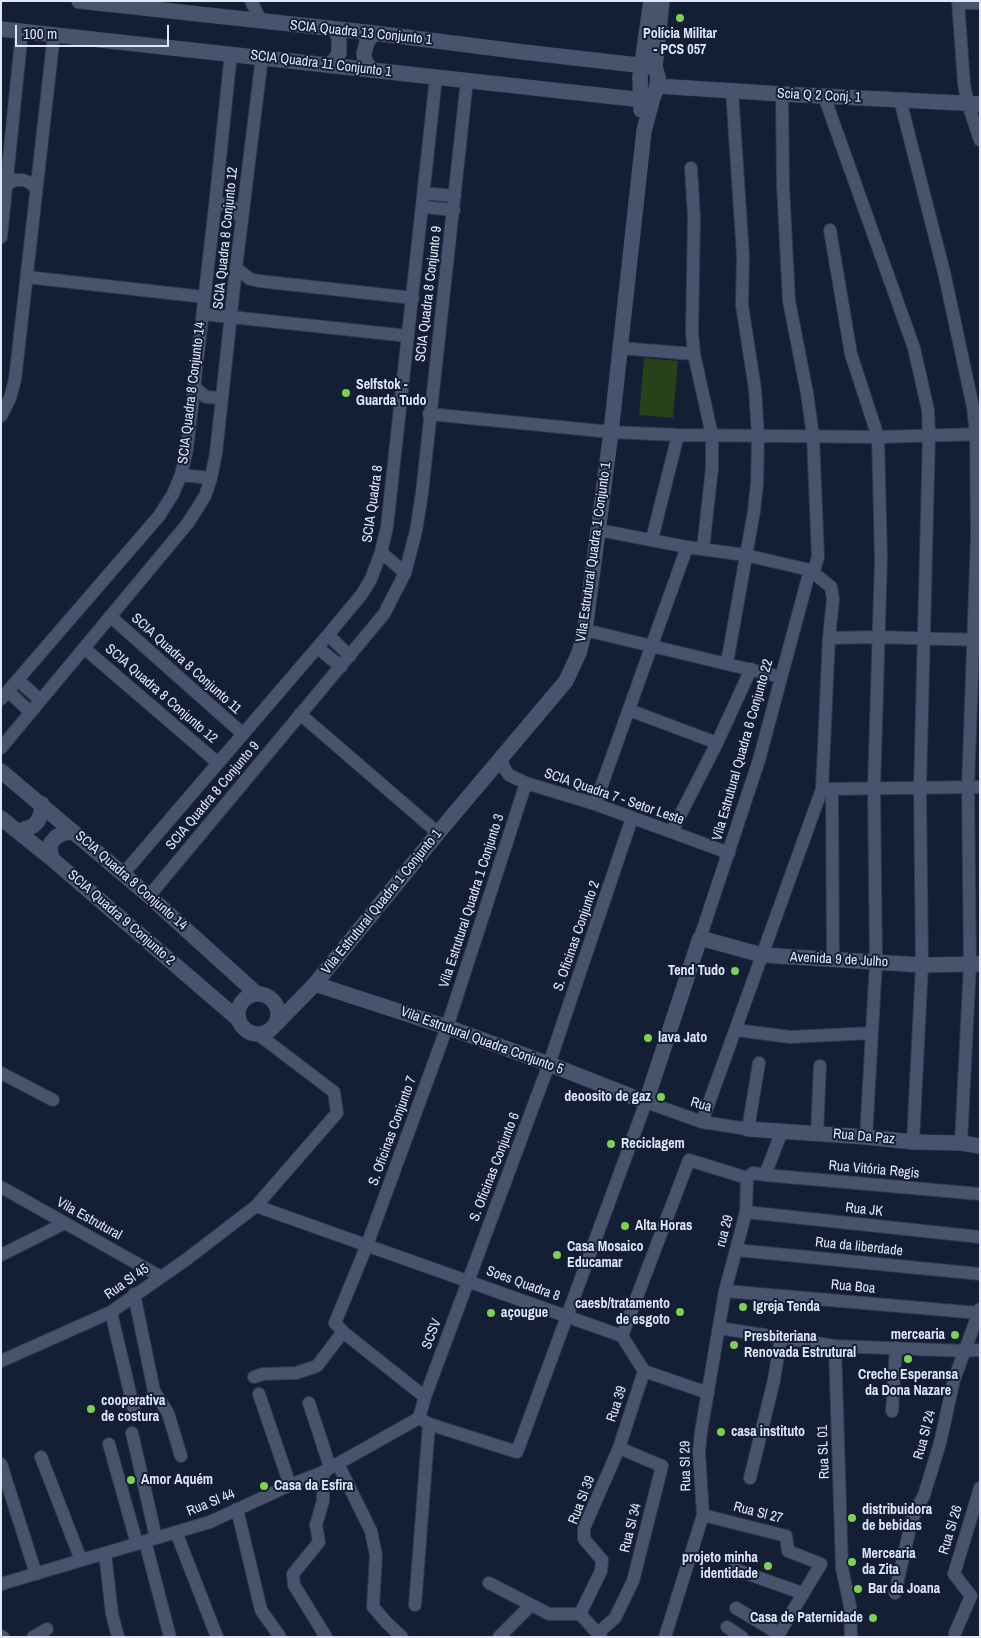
<!DOCTYPE html>
<html>
<head>
<meta charset="utf-8">
<style>
	body { margin:0 }
	#map { position:relative; width:981px; height:1638px; overflow:hidden; background:#141e35; font-family:"Archivo Narrow",sans-serif }
	canvas { display:block }
	.frame { position:absolute; inset:0; border:2px solid #e0e8f8; pointer-events:none }
	.scale { position:absolute; left:15px; top:25px; width:154px; height:22px; box-sizing:border-box; border:2px solid #e0e8f8; border-top:0; padding-left:6px; font-size:15px; line-height:18px; white-space:nowrap; color:#e0e8f8; -webkit-text-stroke:4px #141e35; paint-order:stroke }
</style>
</head>
<body>
<div id="map">
<canvas width="981" height="1638"></canvas>
<div class="frame"></div>
<div class="scale">100 m</div>
</div>
<script>
const g = document.querySelector('canvas').getContext('2d');
g.lineJoin = 'round';
function paint(path, color) { g.fillStyle = color; g.fill(path, 'evenodd'); }
const toPath = rows => new Path2D(rows.map(r => 'M' + r).join(''));
function strokePath(path, color, width, dash) { g.strokeStyle = color; g.lineWidth = width; g.lineCap = dash ? 'butt' : 'round'; g.setLineDash(dash || []); g.stroke(path); }
function drawText(font, color, halo, rows, align = 'center') {
  g.font = font + ' "Archivo Narrow",sans-serif'; g.lineWidth = 4; g.setLineDash([]); g.textBaseline = 'middle'; g.strokeStyle = halo; g.fillStyle = color; for (const [text, x, y, turn = 0] of rows) {
    g.save(); g.translate(x, y); g.rotate((+turn || 0) * Math.PI / 180); g.textAlign = isNaN(turn) ? turn : align; if (halo) g.strokeText(text, 0, 0); g.fillText(text, 0, 0); g.restore();
  }
}
const green = toPath([
	[644,358,678,361,673,418,639,415]
]);
const minor = toPath([
	[251,1,261,21],
	[958,1,964,84,968,104,980,140],
	[959,3,980,3],
	[782,94,783,186,789,301,807,393,813,436,818,557,815,567,810,570],
	[824,96,914,348,928,410,929,435,920,789,922,965,913,1142],
	[900,100,944,272,973,407,976,434,977,536,968,787,970,964,961,1143],
	[691,168,694,217,692,332,694,354,712,435,712,468,703,549],
	[7,185,14,180,23,180,31,183,36,189],
	[424,193,455,196],
	[215,206,224,204,232,206,242,219],
	[423,207,454,210],
	[830,230,851,354,878,437,881,559,874,788,876,962,866,1137],
	[1,237,22,31],
	[236,268,250,279,259,281,413,298],
	[27,277,204,297],
	[203,314,408,336],
	[620,348,694,354],
	[194,387,206,397,222,398],
	[429,414,611,432,678,435,878,437,980,434],
	[1,416,10,398,15,380,54,34],
	[181,475,211,478],
	[599,530,687,547,745,555,810,570,831,587,833,599,829,638,822,789,702,1122],
	[652,539,678,435],
	[381,552,405,573],
	[110,616,243,734],
	[585,630,781,677],
	[328,635,350,656],
	[829,638,877,637,980,640],
	[84,648,218,763],
	[318,648,341,667],
	[727,663,754,511,757,483,758,436,755,389,742,305,743,255,732,91],
	[18,680,40,700],
	[8,691,30,712],
	[1,699,159,516,173,494,181,475,187,449,215,206,231,53],
	[629,710,717,743],
	[300,714,438,833],
	[1,748,188,523,205,496,211,478,216,453,236,268,262,57],
	[501,757,504,768,509,775,526,783,595,804,729,853],
	[526,783,447,1027,367,1245,335,1323,343,1332,425,1397,419,1418,429,1424,517,1452,646,1102,702,1122,748,1129,759,1063],
	[825,789,980,787],
	[832,789,833,960],
	[595,804,687,547],
	[672,831,717,743,751,669],
	[123,874,328,635,362,594,371,579,381,552,387,527,436,77],
	[149,896,384,614,405,573,416,531,422,493,467,80],
	[700,938,759,760,810,570],
	[736,1030,790,1037,872,1033],
	[1,1073,53,1100],
	[817,1134,820,1066],
	[765,1175,980,1194],
	[1,1187,161,1277],
	[256,1206,622,1336],
	[746,1212,980,1237],
	[736,1250,980,1274],
	[1,1255,65,1223],
	[725,1291,979,1313],
	[134,1294,154,1391,168,1413,181,1456],
	[111,1312,134,1410],
	[719,1328,835,1346,966,1351,980,1350],
	[622,1336,689,1160,747,1178,753,1173,765,1175,782,1131],
	[622,1336,644,1371],
	[835,1346,842,1568,850,1606,851,1637],
	[1,1361,111,1312,187,1259,256,1206,337,1113,334,1092,259,1035],
	[644,1371,708,1393],
	[254,1377,263,1374,296,1373,317,1366,343,1332],
	[259,1394,290,1485],
	[425,1397,549,1064,632,818],
	[309,1403,330,1467],
	[892,1411,896,1348],
	[132,1433,156,1538],
	[109,1444,137,1544],
	[41,1457,81,1560],
	[1,1464,36,1574],
	[338,1464,371,1531,376,1555,373,1607,387,1623,402,1637],
	[323,1472,323,1501,316,1525,319,1542,293,1574,294,1585,326,1637],
	[750,1478,774,1380,781,1337],
	[237,1509,261,1610,280,1637],
	[703,1515,786,1536,788,1551,821,1564],
	[176,1532,217,1637],
	[145,1541,170,1637],
	[105,1553,112,1614,118,1637],
	[734,1569,802,1593],
	[489,1583,549,1614,580,1614,601,1637],
	[1,1584,210,1522,290,1485,323,1472,419,1418],
	[895,1593,912,1519,924,1495,940,1443,954,1380,980,1309],
	[415,1605,429,1424],
	[736,1608,779,1634],
	[580,1614,601,1571,602,1560,584,1539,584,1528,619,1448,644,1371],
	[727,1627,742,1637],
	[598,1633,615,1618,633,1581,662,1466,619,1448],
	[955,1633,971,1596,954,1574,980,1488],
	[1,1636,3,1637],
	[33,1637,47,1629],
	[499,1637,531,1605],
	[665,1637,703,1515,699,1452,701,1432,725,1291,746,1212,747,1178],
	[777,1637,821,1564]
]);
const tertiary = toPath([
	[79,1,374,33,523,52,655,67],
	[1,29,652,101],
	[328,65,335,60,339,53,339,37,335,30],
	[371,70,365,61,364,53,367,42,374,33],
	[657,86,782,94,980,104],
	[641,110,640,77,651,1],
	[1,771,149,896,257,994],
	[1,818,52,859,238,1019],
	[19,831,33,826,38,821,41,813,42,804],
	[52,859,50,850,51,843,56,837,64,833,74,832],
	[315,984,447,1027,549,1064,646,1102,700,938,762,955,922,965,980,964],
	'238 1014a20 20 0 1 1 40 0a20 20 0 1 1-40 0Z',
	[276,1024,315,984,438,833,566,681,579,653,585,630,611,432,644,131,652,101,657,86,658,77,655,67,662,1],
	[748,1129,866,1137,913,1142,961,1143,980,1146]
]);
const markers = [
	[680,18,5,"#7cd155"],
	[346,393,5,"#7cd155"],
	[735,971,5,"#7cd155"],
	[648,1038,5,"#7cd155"],
	[661,1097,5,"#7cd155"],
	[611,1144,5,"#7cd155"],
	[625,1226,5,"#7cd155"],
	[557,1255,5,"#7cd155"],
	[743,1307,5,"#7cd155"],
	[680,1312,5,"#7cd155"],
	[491,1313,5,"#7cd155"],
	[955,1335,5,"#7cd155"],
	[734,1345,5,"#7cd155"],
	[908,1359,5,"#7cd155"],
	[91,1409,5,"#7cd155"],
	[721,1432,5,"#7cd155"],
	[131,1480,5,"#7cd155"],
	[264,1486,5,"#7cd155"],
	[852,1518,5,"#7cd155"],
	[852,1562,5,"#7cd155"],
	[768,1566,5,"#7cd155"],
	[858,1589,5,"#7cd155"],
	[873,1618,5,"#7cd155"]
];
const streetNames = [
	["SCIA Quadra 13 Conjunto 1",361,33,6],
	["SCIA Quadra 11 Conjunto 1",321,64,7],
	["Scia Q 2 Conj. 1",819,96,3],
	["SCIA Quadra 8 Conjunto 12",226,238,-84],
	["SCIA Quadra 8 Conjunto 9",429,294,-83],
	["SCIA Quadra 8 Conjunto 14",192,393,-83],
	["SCIA Quadra 8",373,504,-82],
	["Vila Estrutural Quadra 1 Conjunto 1",594,552,-82],
	["SCIA Quadra 8 Conjunto 11",186,664,42],
	["SCIA Quadra 8 Conjunto 12",161,694,41],
	["Vila Estrutural Quadra 6 Conjunto 22",743,750,-74],
	["SCIA Quadra 8 Conjunto 9",213,796,-50],
	["SCIA Quadra 7 - Setor Leste",614,797,19],
	["SCIA Quadra 8 Conjunto 14",131,881,41],
	["Vila Estrutural Quadra 1 Conjunto 3",472,901,-72],
	["Vila Estrutural Quadra 1 Conjunto 1",382,902,-51],
	["SCIA Quadra 9 Conjunto 2",121,918,41],
	["S. Oficinas Conjunto 2",577,936,-71],
	["Avenida 9 de Julho",839,960,3],
	["Vila Estrutural Quadra Conjunto 5",482,1041,20],
	["Rua",701,1105,16],
	["S. Oficinas Conjunto 7",393,1131,-70],
	["Rua Da Paz",864,1137,5],
	["S. Oficinas Conjunto 6",495,1167,-69],
	["Rua Vitória Regis",874,1170,5],
	["Rua JK",864,1210,6],
	["Vila Estrutural",89,1219,29],
	["rua 29",725,1231,-75],
	["Rua da liberdade",859,1247,6],
	["Rua Sl 45",127,1282,-35],
	["Soes Quadra 8",523,1284,20],
	["Rua Boa",853,1287,5],
	["SCSV",432,1334,-69],
	["Rua 39",617,1404,-72],
	["Rua Sl 24",925,1435,-75],
	["Rua SL 01",824,1452,-92],
	["Rua Sl 29",686,1466,-91],
	["Rua Sl 39",582,1500,-69],
	["Rua Sl 44",211,1503,-22],
	["Rua Sl 27",758,1513,14],
	["Rua Sl 34",631,1528,-76],
	["Rua Sl 26",951,1530,-73]
];
const poiNames = [
	["Polícia Militar",680,34,"center"],
	["- PCS 057",680,50,"center"],
	["Selfstok -",356,385],
	["Guarda Tudo",356,401],
	["Tend Tudo",725,971,"right"],
	["lava Jato",658,1038],
	["deoosito de gaz",651,1097,"right"],
	["Reciclagem",621,1144],
	["Alta Horas",635,1226],
	["Casa Mosaico",567,1247],
	["Educamar",567,1263],
	["caesb/tratamento",670,1304,"right"],
	["de esgoto",670,1320,"right"],
	["Igreja Tenda",753,1307],
	["açougue",501,1313],
	["mercearia",945,1335,"right"],
	["Presbiteriana",744,1337],
	["Renovada Estrutural",744,1353],
	["Creche Esperansa",908,1375,"center"],
	["da Dona Nazare",908,1391,"center"],
	["cooperativa",101,1401],
	["de costura",101,1417],
	["casa instituto",731,1432],
	["Amor Aquém",141,1480],
	["Casa da Esfira",274,1486],
	["distribuidora",862,1510],
	["de bebidas",862,1526],
	["Mercearia",862,1554],
	["da Zita",862,1570],
	["projeto minha",758,1558,"right"],
	["identidade",758,1574,"right"],
	["Bar da Joana",868,1589],
	["Casa de Paternidade",863,1618,"right"]
];
paint(green, '#27421b');
strokePath(minor, '#33384c', 14);
strokePath(tertiary, '#33384c', 16);
strokePath(minor, '#48546e', 12);
strokePath(tertiary, '#48546e', 15);
for (const [x, y, r, color] of markers) { const dot = new Path2D(); dot.arc(x, y, r, 0, 2 * Math.PI); g.fillStyle = color; g.fill(dot); strokePath(dot, '#141e35', 2); }
drawText('14px', '#e0e8f8', '#141e35', streetNames);
drawText('bold 14px', '#e0e8f8', '#141e35', poiNames, 'left');
</script>
</body>
</html>
